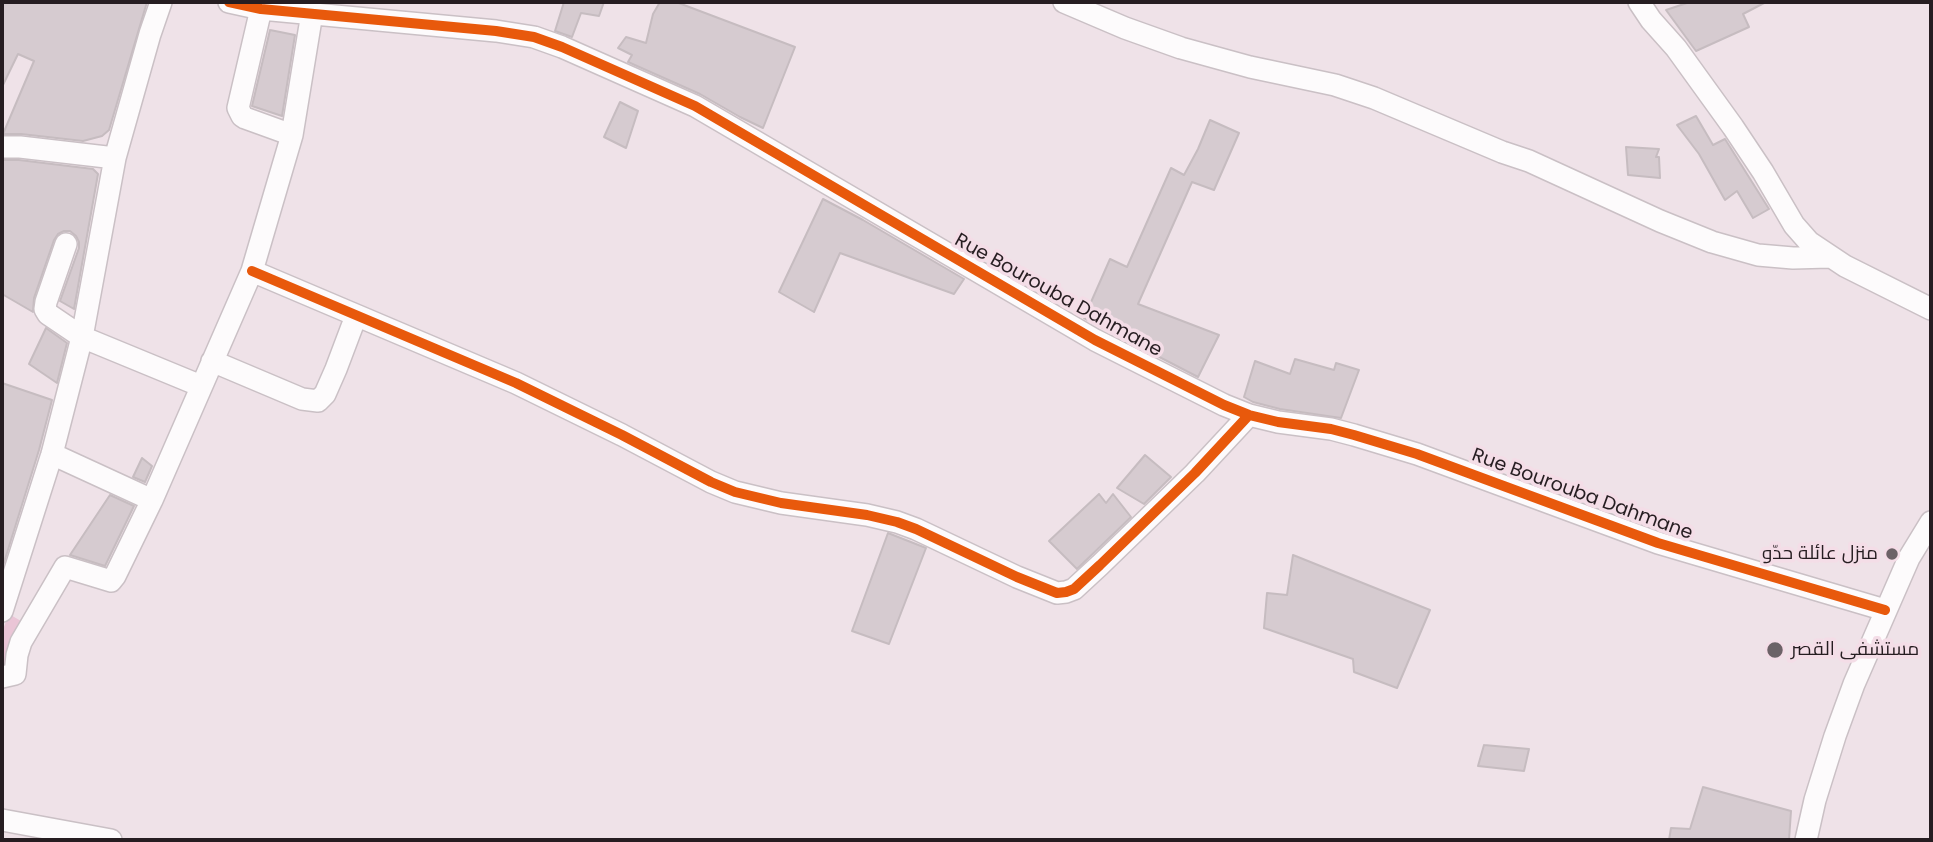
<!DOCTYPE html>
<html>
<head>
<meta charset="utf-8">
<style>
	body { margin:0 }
	#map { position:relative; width:1933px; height:842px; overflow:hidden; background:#efe2e8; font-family:Poppins,sans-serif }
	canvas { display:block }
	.frame { position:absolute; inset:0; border:4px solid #261d21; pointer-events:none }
</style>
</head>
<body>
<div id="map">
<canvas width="1933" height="842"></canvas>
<div class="frame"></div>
</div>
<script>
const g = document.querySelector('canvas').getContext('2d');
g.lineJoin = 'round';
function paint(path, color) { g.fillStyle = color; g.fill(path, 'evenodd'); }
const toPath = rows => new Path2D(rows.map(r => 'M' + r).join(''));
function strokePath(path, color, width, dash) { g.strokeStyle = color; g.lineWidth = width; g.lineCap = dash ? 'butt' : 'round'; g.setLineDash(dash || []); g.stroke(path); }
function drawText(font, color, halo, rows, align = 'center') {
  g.font = font + ' Poppins,Cairo,sans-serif'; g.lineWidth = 7; g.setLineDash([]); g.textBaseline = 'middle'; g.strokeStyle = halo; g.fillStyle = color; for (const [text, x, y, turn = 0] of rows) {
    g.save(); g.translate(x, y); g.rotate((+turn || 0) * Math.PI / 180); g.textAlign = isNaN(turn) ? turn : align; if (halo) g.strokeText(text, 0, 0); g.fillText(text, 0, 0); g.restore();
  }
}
const green = toPath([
	[9,614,26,624,13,668,2,670,2,632]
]);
const building = toPath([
	[2,2,147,2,109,130,102,136,83,141,21,134,3,134,34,61,18,54,2,87,2,2],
	[564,2,604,2,599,16,581,13,572,37,555,31,564,2],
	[660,2,676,2,795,47,763,128,740,117,700,94,628,62,632,55,618,48,626,37,646,43,653,14,660,2],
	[1690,2,1766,2,1743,14,1749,27,1696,51,1666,10,1690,2],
	[270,30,295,35,282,116,252,106,270,30],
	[620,102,638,111,626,148,604,137,620,102],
	[1696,116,1713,145,1725,139,1769,209,1753,218,1737,191,1725,200,1699,154,1677,125,1696,116],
	[1210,120,1239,133,1214,190,1192,182,1138,304,1219,335,1198,377,1084,318,1110,259,1127,267,1171,168,1184,175,1198,149,1210,120],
	[1626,147,1659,149,1656,157,1659,157,1660,178,1628,175,1626,147],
	[2,160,19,160,93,169,98,174,74,309,60,301,79,248,79,242,76,236,70,231,64,231,58,234,54,240,34,298,33,312,2,294,2,160],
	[823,199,863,220,964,279,954,294,840,253,814,312,779,292,823,199],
	[46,328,67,343,57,383,29,364,46,328],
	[1295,359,1334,370,1336,363,1359,370,1341,418,1280,409,1253,402,1244,397,1255,361,1290,374,1295,359],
	[2,383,52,400,39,450,2,569,2,383],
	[1145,455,1171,477,1144,504,1117,488,1145,455],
	[142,458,152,466,145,482,133,477,142,458],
	[1099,494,1106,503,1113,494,1131,517,1077,569,1049,541,1099,494],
	[110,495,134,506,105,566,70,555,110,495],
	[888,533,926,548,889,644,852,631,888,533],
	[1293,555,1430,610,1397,688,1354,672,1353,659,1264,628,1267,593,1287,595,1293,555],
	[1484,745,1529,749,1524,771,1478,766,1484,745],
	[1703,787,1791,811,1789,840,1669,840,1671,828,1690,829,1703,787]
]);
const minor = toPath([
	[229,2,261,9,496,31,534,37,562,47,695,106,1095,340,1224,405,1249,415,1278,422,1331,429,1354,435,1417,454,1658,543,1885,610],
	[1064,2,1125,28,1181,48,1250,67,1335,85,1374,98,1502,152,1529,161,1660,221,1712,242,1758,255,1793,258,1829,257],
	[1639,2,1651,20,1676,48,1733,127,1763,172,1794,225,1809,242,1845,266,1931,309],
	[261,9,238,108,242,116,245,118,292,135],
	[2,147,20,147,115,158],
	[66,244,46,302,45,309,48,314,82,337,201,386],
	[252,271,516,383,622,435,711,482,735,492,781,503,867,515,897,522,916,529,1017,577,1057,593,1066,592,1074,589,1100,565,1195,473,1249,415],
	[212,361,302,399,318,401,325,394,336,369,356,316],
	[52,454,152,500],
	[2,611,52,454,82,337,115,158,150,34,161,2],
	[2,677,15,674,17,655,21,642,65,567,111,581,115,576,152,500,252,271,292,135,312,13],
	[2,820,111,840],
	[1806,840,1815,800,1835,736,1854,684,1909,558,1931,522]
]);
const cycleway = toPath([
	[229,2,261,9,496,31,534,37,562,47,695,106,1095,340,1224,405,1249,415,1278,422,1331,429,1354,435,1417,454,1658,543,1885,610],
	[252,271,516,383,622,435,711,482,735,492,781,503,867,515,897,522,916,529,1017,577,1057,593,1066,592,1074,589,1100,565,1195,473,1249,415]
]);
const markers = [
	[1892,554,7,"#6c6267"],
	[1775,650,9,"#6c6267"]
];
const streetNames = [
	["Rue Bourouba Dahmane",1058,296,29],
	["Rue Bourouba Dahmane",1582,495,20]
];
const poiNames = [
	["منزل عائلة حدّو",1878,554],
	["مستشفى القصر",1791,650,"left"]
];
paint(green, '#eac5d6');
paint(building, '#d6cbd0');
strokePath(building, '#c6bcc0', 2);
strokePath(minor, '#cac0c5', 24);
strokePath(minor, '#fdfbfc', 21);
strokePath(cycleway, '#e8590c', 10);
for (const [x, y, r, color] of markers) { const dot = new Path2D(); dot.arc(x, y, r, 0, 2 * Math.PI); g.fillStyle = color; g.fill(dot); strokePath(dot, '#f4dde7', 2.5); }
drawText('19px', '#261d21', '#f4dde7', streetNames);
drawText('19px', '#261d21', '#f4dde7', poiNames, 'right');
</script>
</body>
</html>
